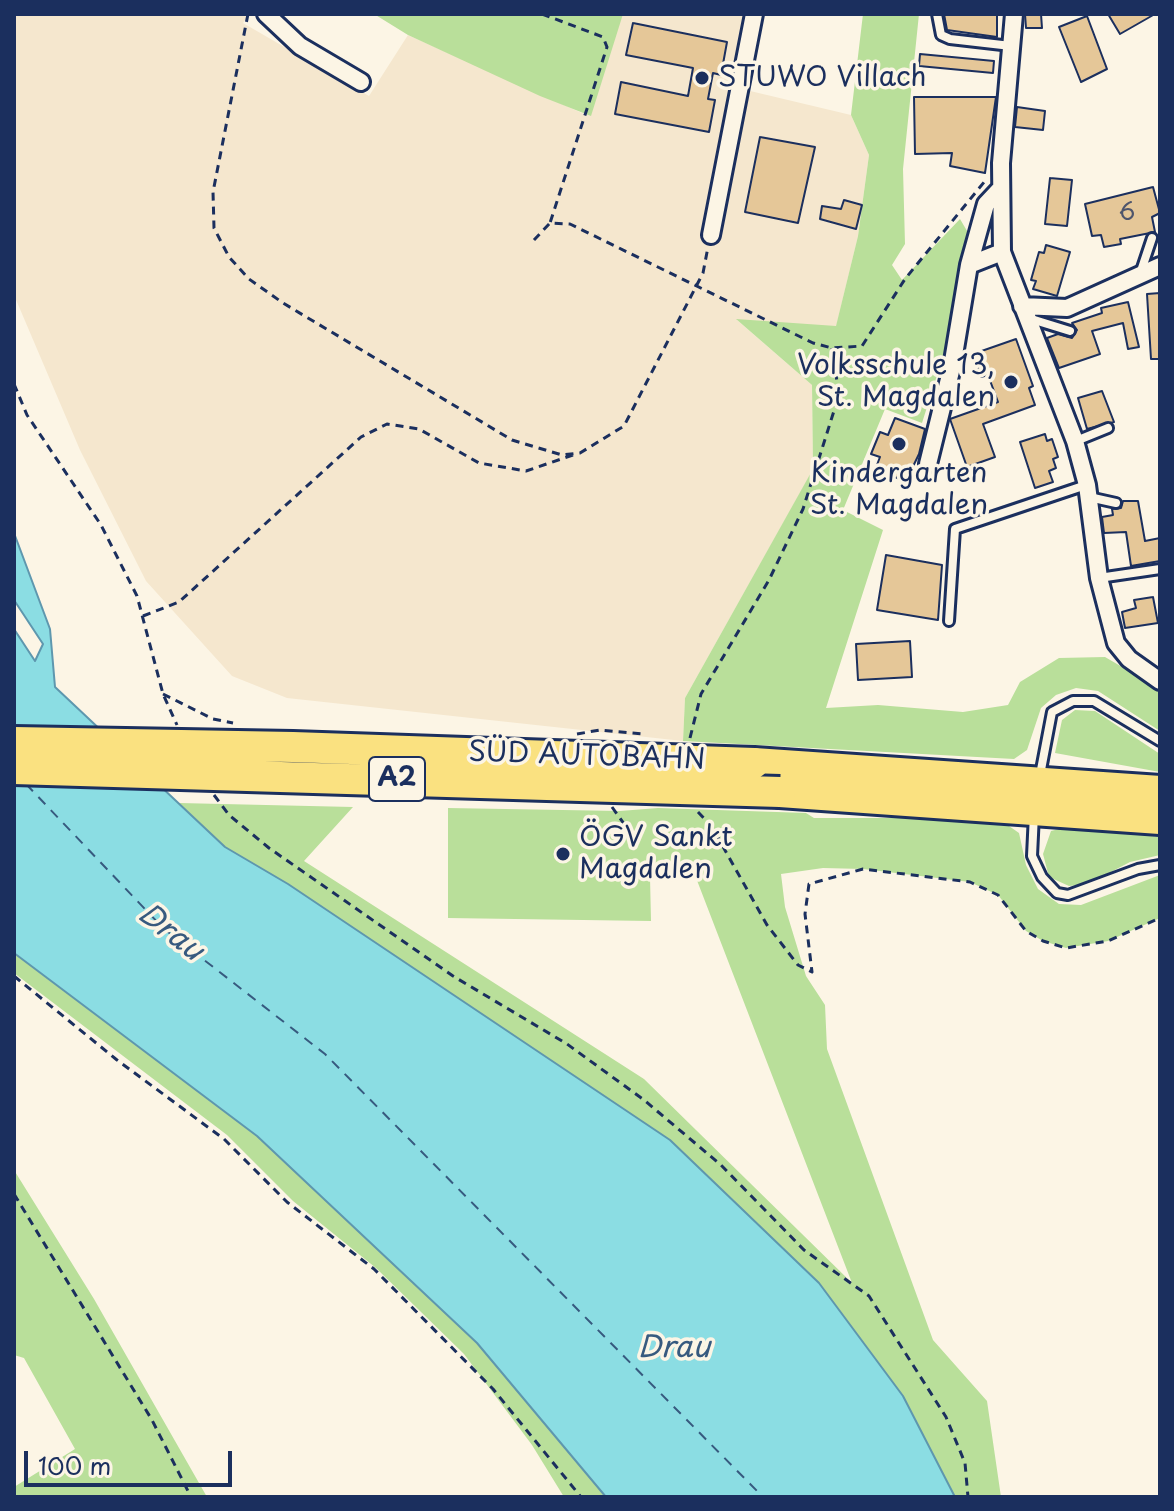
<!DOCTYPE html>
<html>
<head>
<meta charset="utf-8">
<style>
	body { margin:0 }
	#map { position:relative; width:1174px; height:1511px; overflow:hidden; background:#fcf5e5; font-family:"Playpen Sans",sans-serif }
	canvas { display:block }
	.frame { position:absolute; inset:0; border:16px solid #1b2f5e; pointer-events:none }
	.scale { position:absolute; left:24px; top:1451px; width:208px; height:36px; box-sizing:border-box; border:4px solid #1b2f5e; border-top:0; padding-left:10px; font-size:24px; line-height:28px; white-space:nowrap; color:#1b2f5e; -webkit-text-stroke:6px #fcf5e5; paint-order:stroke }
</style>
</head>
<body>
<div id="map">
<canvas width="1174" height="1511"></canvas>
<div class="frame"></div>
<div class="scale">100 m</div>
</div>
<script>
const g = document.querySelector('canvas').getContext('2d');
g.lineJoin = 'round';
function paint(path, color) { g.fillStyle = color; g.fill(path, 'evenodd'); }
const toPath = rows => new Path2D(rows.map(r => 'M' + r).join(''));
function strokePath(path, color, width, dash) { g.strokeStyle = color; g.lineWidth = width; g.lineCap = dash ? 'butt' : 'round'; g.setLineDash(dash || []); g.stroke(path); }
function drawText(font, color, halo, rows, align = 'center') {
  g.font = font + ' "Playpen Sans",sans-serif'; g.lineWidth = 7; g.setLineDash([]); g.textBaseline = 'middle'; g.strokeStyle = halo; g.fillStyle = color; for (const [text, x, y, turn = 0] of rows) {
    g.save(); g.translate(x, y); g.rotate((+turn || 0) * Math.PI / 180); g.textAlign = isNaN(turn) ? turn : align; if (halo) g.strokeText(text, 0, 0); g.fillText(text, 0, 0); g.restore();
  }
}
const built = toPath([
	[14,14,250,14,243,23,369,96,408,35,584,114,623,14,762,14,746,90,851,115,869,155,858,236,836,327,737,320,812,385,813,470,685,698,683,741,287,698,232,676,146,581,80,450,14,295]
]);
const green = toPath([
	[374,14,623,14,591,116,540,96,408,35],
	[863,14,919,14,903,169,905,244,892,265,902,280,960,219,970,236,946,347,922,423,885,409,843,510,883,530,826,708,878,705,963,712,1008,705,1020,682,1059,658,1105,657,1160,689,1160,731,1098,691,1076,688,1056,695,1041,708,1027,750,1014,759,683,741,685,698,813,469,812,385,736,319,836,326,858,236,869,155,851,115],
	[1075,710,1095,711,1160,754,1160,772,1055,753,1062,720],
	[179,803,353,807,304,861,644,1079,852,1283,693,870,650,877,651,921,448,918,448,808,620,811,658,808,806,813,814,818,920,818,1009,826,1019,833,1026,865,1038,889,1059,904,1081,905,1160,875,1160,918,1108,941,1066,948,1043,941,1026,931,998,895,970,882,863,869,823,868,781,874,785,907,806,976,825,1005,827,1049,933,1340,987,1401,1001,1497,955,1497,903,1396,254,865,225,847],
	[1067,827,1160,837,1160,855,1130,862,1088,884,1069,886,1049,877,1043,854,1051,831],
	[14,953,257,1136,477,1343,606,1497,564,1497,532,1445,464,1354,376,1268,293,1201,227,1135,14,973],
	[14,1170,94,1299,207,1497,14,1497,14,1487,75,1449,24,1358,14,1355]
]);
const water = toPath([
	[14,533,50,629,55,687,225,847,288,884,670,1140,819,1283,903,1396,955,1497,606,1497,477,1343,257,1136,14,953,14,629,35,661,43,644,14,600,14,533]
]);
const ferry = toPath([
	[26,784,163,928,325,1054,763,1497]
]);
const building = toPath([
	[944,14,997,14,997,37,947,30,944,14],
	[1025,14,1041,14,1042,28,1026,28,1025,14],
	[1108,14,1155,14,1120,34,1108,14],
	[1087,16,1107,69,1081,82,1059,27,1087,16],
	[633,23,727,42,721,75,713,73,708,99,715,100,709,132,615,114,621,82,688,96,693,68,626,55,633,23],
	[920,54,994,61,993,73,919,66,920,54],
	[914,97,996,97,985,173,950,166,952,153,915,154,914,97],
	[1017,107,1045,111,1043,130,1015,127,1017,107],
	[760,137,815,147,798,223,745,212,760,137],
	[1050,178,1072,180,1067,226,1045,224,1050,178],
	[1153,187,1160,213,1152,217,1155,232,1120,239,1121,244,1104,247,1101,235,1092,236,1085,204,1153,187],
	[844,200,862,205,856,229,820,219,822,206,841,209,844,200],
	[1046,245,1070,252,1057,296,1033,289,1036,281,1031,280,1039,252,1044,253,1046,245],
	[1160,293,1160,359,1151,359,1147,294,1160,293],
	[1128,302,1139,347,1128,349,1123,323,1092,331,1100,354,1059,368,1047,338,1058,334,1072,338,1077,330,1072,323,1102,313,1101,308,1128,302],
	[1016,339,1033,386,1029,388,1035,405,983,424,995,457,967,467,950,419,998,402,988,375,981,377,973,354,1016,339],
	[1102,391,1114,422,1087,429,1078,398,1102,391],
	[895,418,925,429,919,454,906,481,875,470,880,457,871,454,880,432,888,435,895,418],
	[1045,434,1047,441,1052,439,1058,457,1053,459,1056,468,1049,471,1053,482,1035,488,1020,442,1045,434],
	[1123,501,1138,501,1145,541,1160,538,1160,561,1131,566,1126,532,1104,533,1102,517,1113,515,1112,509,1121,508,1123,501],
	[886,555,942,565,938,620,877,610,886,555],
	[1153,597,1158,623,1125,628,1122,612,1136,608,1134,600,1153,597],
	[910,641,912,677,858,680,856,644,910,641]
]);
const path = toPath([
	[248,14,213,192,214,228,229,257,249,279,283,303,512,440,562,455,580,453,624,426,703,273,708,247],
	[542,14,603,37,607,47,550,223],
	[534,240,550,223,570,224,813,343,832,348,862,346,905,279,985,181],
	[14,384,27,415,101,525,137,596,163,694,177,725],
	[143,616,179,602,361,437,387,424,419,429,479,463,526,471,573,455],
	[163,694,213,719,233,723],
	[577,734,600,730,644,734],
	[690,738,701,694,769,580,803,509,839,395,832,348],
	[214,795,229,815,269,848,453,976,567,1044,644,1100,721,1165,804,1250,869,1296,946,1417,965,1463,968,1497],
	[612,807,627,828],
	[698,812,712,827,767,925,798,965,812,972,805,914,809,884,863,869,970,882,998,895,1026,931,1043,941,1066,948,1108,941,1160,918],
	[14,976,117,1060,224,1139,287,1202,374,1269,493,1389,581,1497],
	[14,1194,152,1420,191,1497]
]);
const lane = toPath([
	[937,14,941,35,950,39,1011,46],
	[1140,274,1152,238],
	[1028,318,1070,331],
	[1076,441,1108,428],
	[1089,497,1116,503],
	[1099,578,1160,569],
	[949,621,955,529,1086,485],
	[1040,775,1052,712,1073,701,1094,701,1160,741],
	[1034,814,1032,856,1042,877,1057,893,1068,895,1138,869,1160,865]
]);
const street = toPath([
	[266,14,300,46,361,82],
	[1014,14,1001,163,1002,252,1075,441,1087,485,1099,578,1116,643,1129,659,1160,681],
	[711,235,754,14],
	[969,265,986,204,1001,188],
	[1022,306,1067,308,1160,266],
	[928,464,952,367,969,265,1002,252]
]);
const highway = toPath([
	[754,763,1160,791],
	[780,792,1160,819]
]);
const highwayBridge = toPath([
	[14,742,293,747,754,763],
	[14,769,780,792]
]);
const markers = [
	[702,78,8,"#1b2f5e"],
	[1011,382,8,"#1b2f5e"],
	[899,444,8,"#1b2f5e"],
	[563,854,8,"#1b2f5e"]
];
const numberNames = [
	["6",1127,213]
];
const shields = [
	[397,779,56]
];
const shieldNames = [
	["A2",397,779]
];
const poiNames = [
	["STUWO Villach",718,78],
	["Volksschule 13,",995,366,"right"],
	["St. Magdalen",995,398,"right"],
	["Kindergarten",899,474,"center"],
	["St. Magdalen",899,506,"center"],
	["ÖGV Sankt",579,838],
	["Magdalen",579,870]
];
const streetNames = [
	["SÜD AUTOBAHN",587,757,2]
];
const waterNames = [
	["Drau",170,933,38],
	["Drau",674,1349]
];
paint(built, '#f5e7ce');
paint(green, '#b9df9a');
paint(water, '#8bdde3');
strokePath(water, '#5e97ae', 2);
strokePath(ferry, '#375a7f', 2, [10, 8]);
paint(building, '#e5c798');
strokePath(building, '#1b2f5e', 2);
strokePath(lane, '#1b2f5e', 14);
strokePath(street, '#1b2f5e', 22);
strokePath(highway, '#1b2f5e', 36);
strokePath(path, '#1b2f5e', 3, [8, 6]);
strokePath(lane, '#fcf5e5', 8);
strokePath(street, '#fcf5e5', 16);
strokePath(highway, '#fae180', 30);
strokePath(highwayBridge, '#1b2f5e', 36, []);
strokePath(highwayBridge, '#fae180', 30);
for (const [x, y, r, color] of markers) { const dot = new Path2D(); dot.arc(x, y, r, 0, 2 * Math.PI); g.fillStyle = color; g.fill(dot); strokePath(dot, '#fcf5e5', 3); }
drawText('24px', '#4e556c', null, numberNames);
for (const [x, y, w] of shields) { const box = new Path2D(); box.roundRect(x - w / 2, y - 22, w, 44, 6); g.fillStyle = '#fcf5e5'; g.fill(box); strokePath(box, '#1b2f5e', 2); }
drawText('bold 26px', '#1b2f5e', null, shieldNames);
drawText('28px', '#1b2f5e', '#fcf5e5', poiNames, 'left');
drawText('28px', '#1b2f5e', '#fcf5e5', streetNames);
drawText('italic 30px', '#375a7f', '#fcf5e5', waterNames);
</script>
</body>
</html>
